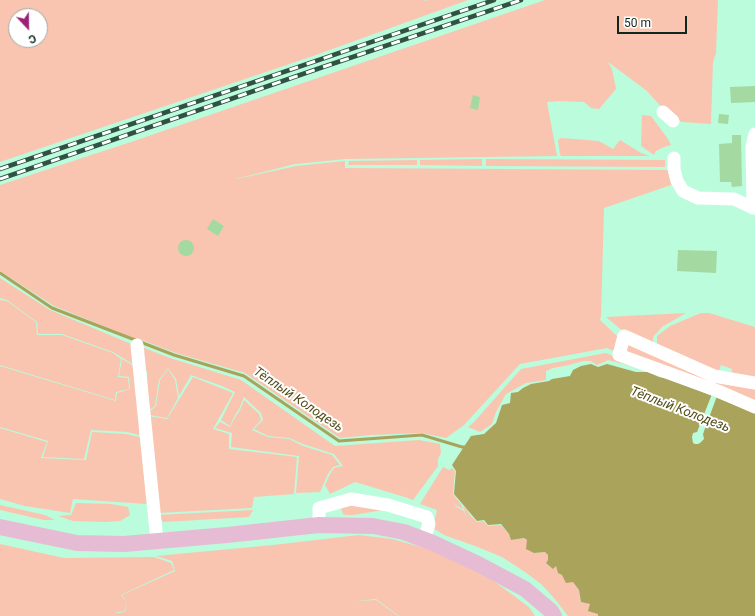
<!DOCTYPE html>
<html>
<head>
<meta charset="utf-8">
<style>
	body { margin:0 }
	#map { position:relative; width:755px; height:616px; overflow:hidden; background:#bafcdc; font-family:Roboto,sans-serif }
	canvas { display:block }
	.north { position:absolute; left:8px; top:8px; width:40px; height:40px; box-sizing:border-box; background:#fff; border:1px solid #9ea9a5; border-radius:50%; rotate:158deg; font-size:11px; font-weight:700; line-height:16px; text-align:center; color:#0d281d }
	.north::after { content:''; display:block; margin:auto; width:14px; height:18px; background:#9c2076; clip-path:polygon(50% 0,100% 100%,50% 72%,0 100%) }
	.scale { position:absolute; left:617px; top:16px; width:70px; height:18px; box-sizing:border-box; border:2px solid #0d281d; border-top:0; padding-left:5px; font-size:12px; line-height:14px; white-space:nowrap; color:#0d281d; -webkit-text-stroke:3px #fff; paint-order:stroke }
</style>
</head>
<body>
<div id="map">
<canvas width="755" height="616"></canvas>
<div class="north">С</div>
<div class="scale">50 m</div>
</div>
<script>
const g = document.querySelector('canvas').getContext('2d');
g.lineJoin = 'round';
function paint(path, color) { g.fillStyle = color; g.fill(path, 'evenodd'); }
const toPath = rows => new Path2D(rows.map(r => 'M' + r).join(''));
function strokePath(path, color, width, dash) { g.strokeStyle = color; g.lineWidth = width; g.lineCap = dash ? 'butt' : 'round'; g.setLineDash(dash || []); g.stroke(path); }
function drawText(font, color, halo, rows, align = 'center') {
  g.font = font + ' Roboto,sans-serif'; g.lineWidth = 4; g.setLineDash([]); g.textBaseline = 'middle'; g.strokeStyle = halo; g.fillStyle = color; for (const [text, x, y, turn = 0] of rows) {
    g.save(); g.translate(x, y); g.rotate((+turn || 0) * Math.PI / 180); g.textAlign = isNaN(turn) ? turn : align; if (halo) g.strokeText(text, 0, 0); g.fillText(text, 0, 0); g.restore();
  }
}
const green = toPath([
	[0,0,425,0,423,1,428,0,468,0,313,56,0,162],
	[16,16,40,16,40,40,16,40],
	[545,0,718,0,716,53,713,62,711,124,682,122,676,120,664,110,647,91,608,62,612,69,616,89,599,109,591,108,584,102,559,101,547,102,557,156,346,159,295,164,236,179,237,179,296,166,345,161,345,168,671,170,674,184,604,208,601,316,600,320,620,339,616,352,607,348,520,364,464,425,446,438,422,433,371,435,340,438,245,373,176,353,139,339,136,339,54,306,0,271,0,185,134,141],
	[642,115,651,116,668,139,671,145,664,147,656,151,654,155,641,146],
	[561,138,599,141,613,149,620,140,641,153,650,156,561,156,560,154,558,140],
	[482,159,482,166,420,165,420,160],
	[486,159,665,160,665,167,486,166],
	[417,160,417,165,348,165,349,161],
	[0,278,50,310,136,346,139,368,113,352,62,334,38,334,37,322,7,300,0,298],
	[0,300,7,301,36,322,37,335,62,335,113,353,121,359,118,377,128,378,129,389,116,392,115,400,0,365],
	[686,313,662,327,653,337,653,346,624,332,606,317],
	[701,313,709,313,755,327,755,379,731,376,732,369,721,365,718,374,657,348,657,336,670,326],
	[626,340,755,388,755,405,623,355],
	[139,346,170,358,241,380,335,446,419,440,440,444,441,453,438,459,438,466,413,500,408,498,355,482,330,494,325,485,330,474,334,468,343,466,334,454,303,444,289,438,268,436,254,429,263,420,261,413,244,397,239,409,235,415,230,426,221,420,235,392,222,386,191,375,179,396,176,379,168,368,159,380,155,406,148,411,147,371,141,368],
	[606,353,646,370,608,360,597,365,591,361,583,361,569,365,553,368,546,371,546,380,540,381,526,383,506,394,496,412,492,424,480,432,468,427,474,422,521,369],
	[122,359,139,369,139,435,127,432,91,430,84,459,43,457,48,441,0,427,0,366,116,401,117,393,130,389,129,377,119,376],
	[168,369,175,380,178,398,167,418,149,415,149,412,156,406,160,380],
	[193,377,233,393,213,429,229,434,229,449,297,457,294,494,254,497,252,508,158,513,148,416,167,419],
	[244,400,259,414,261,420,252,430,268,437,289,439,303,446,332,455,340,465,333,467,328,474,320,492,296,493,299,456,231,447,232,433,215,428,220,422,230,427,236,416,240,410],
	[0,428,47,442,41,458,86,460,92,432,126,434,140,437,147,504,73,499,70,513,25,506,0,499],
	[443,467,449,470,452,468,455,471,453,494,461,504,463,509,455,505,454,503,455,506,464,511,468,521,470,527,463,506,467,510,470,515,477,522,483,521,488,526,501,525,509,534,511,540,524,538,527,540,534,553,545,552,548,555,548,560,546,563,556,566,562,575,573,582,579,590,581,602,590,604,598,614,598,616,568,616,554,598,541,584,525,572,502,557,475,546,444,535,433,528,437,510,420,504],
	[76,503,111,504,128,507,130,515,120,521,105,522,73,521,58,516,71,515],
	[347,504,383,510,353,515,346,515,343,514,341,508],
	[0,505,45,515,55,520,44,520,0,510],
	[253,510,249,517,163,522,158,515],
	[359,535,392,539,443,553,491,579,529,607,535,616,399,616,376,599,356,601,376,600,398,616,0,616,0,544,64,558,154,557,171,563,174,570,121,595,127,603,124,611,120,612,113,612,120,613,125,611,127,603,122,595,175,571,172,561,156,556,273,545]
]);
const water = toPath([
	[591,364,598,367,607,364,636,372,648,372,659,377,670,379,755,413,755,616,598,616,598,614,588,611,590,604,581,602,579,590,573,582,566,583,562,575,558,573,556,566,553,569,546,563,548,560,548,555,545,552,534,553,526,549,527,540,524,538,511,540,509,534,501,524,488,525,484,520,477,521,454,494,456,471,452,465,471,436,484,434,496,423,502,405,510,403,511,393,518,392,523,388,531,384,549,381,552,379,570,376,573,370,581,366]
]);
const pier = toPath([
	[712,394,717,396,703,434,704,439,700,443,698,444,695,444,693,443,692,437,693,433,697,432]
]);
const stream = toPath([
	[0,273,52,308,174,355,244,376,339,441,422,435,462,447,465,447]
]);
const building = toPath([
	[755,86,755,102,731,103,730,87],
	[473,95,480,97,478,110,470,108],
	[719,114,729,115,728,124,718,123],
	[732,135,741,135,742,186,732,187,731,182,720,182,719,144,732,143],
	[213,219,224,226,218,236,207,229],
	'178 248a8 8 0 1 1 16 0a8 8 0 1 1-16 0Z',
	[678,250,717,251,716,273,677,271]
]);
const minor = toPath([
	[663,112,673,121],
	[755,134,752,147,753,208,755,208],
	[674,158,674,169,677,181,683,191,698,198,734,199,753,208],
	[137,345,157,541],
	[755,383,714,376,624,336,619,355,718,391,755,407],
	[319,525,319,508,351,499,388,505,427,517,429,524,424,540]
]);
const major = toPath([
	[0,527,77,543,124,544,227,535,319,525,373,526,404,532,433,543,480,565,525,589,551,611,554,616]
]);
const rail = toPath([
	[0,169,494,0],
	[0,179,323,67,521,0]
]);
const waterNames = [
	["Тёплый Колодезь",298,400,34],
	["Тёплый Колодезь",680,410,21]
];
paint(green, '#f9c5b0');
paint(water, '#aaa35c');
paint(pier, '#bafcdc');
strokePath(stream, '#aaa35c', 3);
paint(building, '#a4d9a2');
strokePath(minor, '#fff', 13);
strokePath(major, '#e6bcd5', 16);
strokePath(rail, '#2f5243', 4.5);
strokePath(rail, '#fff', 3, [9]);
drawText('italic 13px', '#524c15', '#fff', waterNames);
</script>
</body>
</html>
